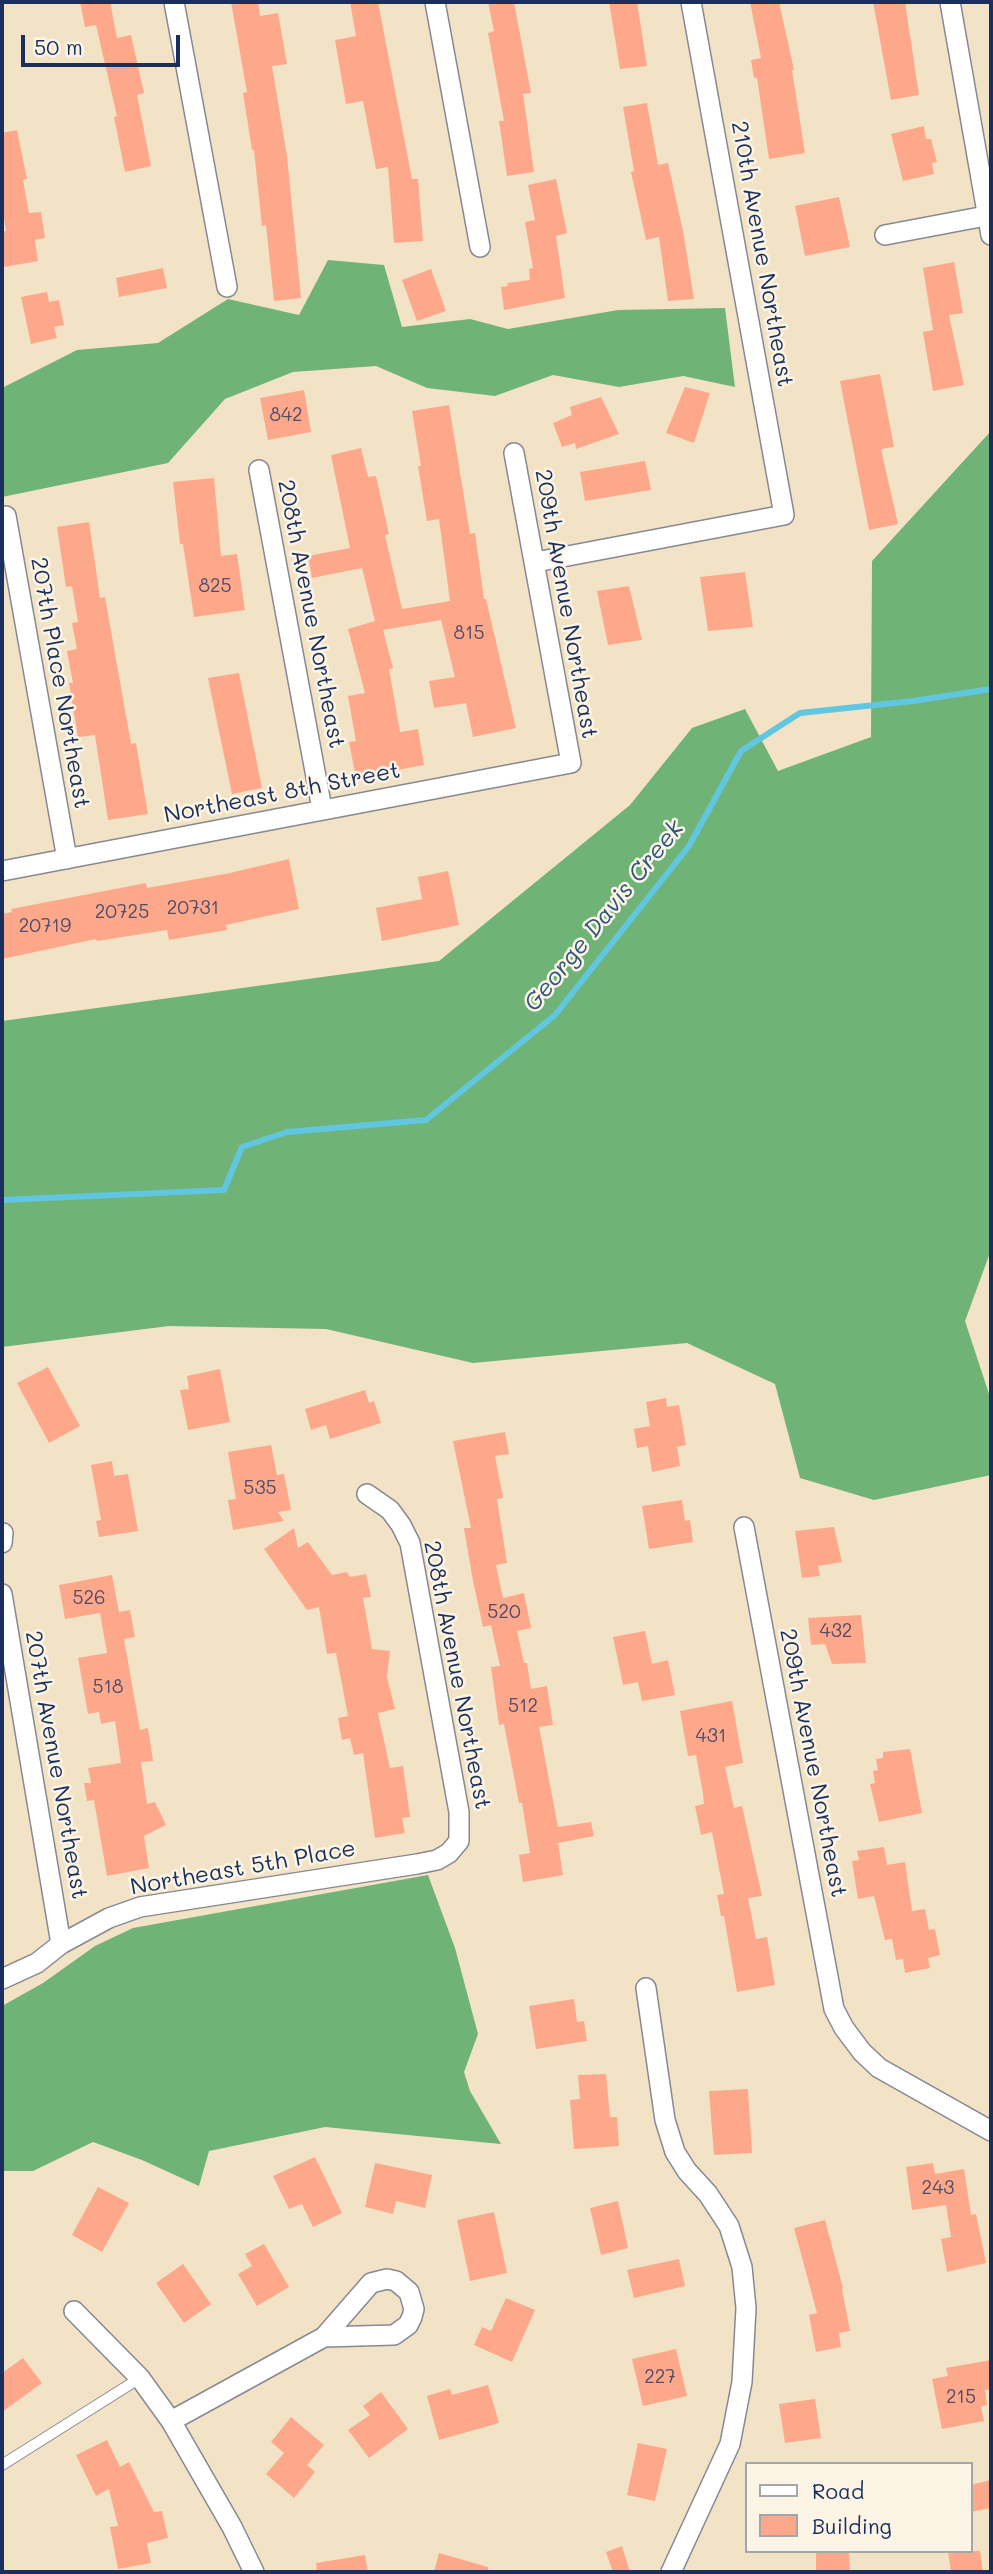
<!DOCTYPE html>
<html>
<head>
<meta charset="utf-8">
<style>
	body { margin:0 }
	#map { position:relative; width:993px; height:2574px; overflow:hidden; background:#f3e3c6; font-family:Mali,sans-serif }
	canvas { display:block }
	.frame { position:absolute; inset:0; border:4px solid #1b2f5e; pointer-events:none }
	.legend { position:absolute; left:745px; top:2462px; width:228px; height:91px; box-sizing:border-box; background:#fcf5e5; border:2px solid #a2a6af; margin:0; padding:9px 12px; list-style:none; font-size:21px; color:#1b2f5e }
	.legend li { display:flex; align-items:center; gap:14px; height:35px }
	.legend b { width:35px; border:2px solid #a2a6af }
	.scale { position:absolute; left:21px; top:35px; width:159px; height:32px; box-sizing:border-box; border:4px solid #1b2f5e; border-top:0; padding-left:9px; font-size:21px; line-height:24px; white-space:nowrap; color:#1b2f5e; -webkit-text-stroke:5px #fcf5e5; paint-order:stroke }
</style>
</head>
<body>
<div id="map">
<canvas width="993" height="2574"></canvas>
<div class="frame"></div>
<ul class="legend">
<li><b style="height:9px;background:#fff"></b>Road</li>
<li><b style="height:19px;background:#fda88b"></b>Building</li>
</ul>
<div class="scale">50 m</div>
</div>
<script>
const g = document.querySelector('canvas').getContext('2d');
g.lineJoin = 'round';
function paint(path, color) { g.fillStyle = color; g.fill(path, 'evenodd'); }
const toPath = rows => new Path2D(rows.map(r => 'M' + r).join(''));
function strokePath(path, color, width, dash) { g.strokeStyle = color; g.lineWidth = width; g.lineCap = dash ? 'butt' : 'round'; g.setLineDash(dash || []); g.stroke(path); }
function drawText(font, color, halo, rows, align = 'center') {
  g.font = font + ' Mali,sans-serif'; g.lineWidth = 5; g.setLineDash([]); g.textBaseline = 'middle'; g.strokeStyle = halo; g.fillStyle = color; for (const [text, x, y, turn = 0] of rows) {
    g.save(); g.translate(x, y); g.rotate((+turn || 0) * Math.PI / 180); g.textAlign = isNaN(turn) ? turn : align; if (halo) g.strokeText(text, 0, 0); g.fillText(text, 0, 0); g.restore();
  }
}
const forest = toPath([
	[328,260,384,265,402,327,470,319,508,329,618,310,725,308,735,387,683,376,619,387,553,375,495,396,427,388,376,366,293,372,225,399,168,463,2,497,2,388,77,350,158,343,228,299,299,315],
	[991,431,991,1250,965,1321,991,1400,991,1475,874,1500,800,1478,775,1384,687,1343,473,1363,326,1329,169,1326,2,1347,2,1021,439,961,630,805,692,728,745,709,778,771,871,737,872,561],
	[428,1875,455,1948,478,2034,464,2072,470,2091,501,2144,325,2127,209,2151,199,2186,142,2160,93,2142,33,2171,2,2171,2,2006,43,1983,95,1946,133,1928]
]);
const stream = toPath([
	[2,1200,224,1190,242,1147,287,1132,426,1120,555,1015,689,846,741,751,800,713,913,701,991,689]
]);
const building = toPath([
	[80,2,110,2,117,38,131,35,144,93,137,95,151,166,125,172,114,117,117,116,96,25,85,27],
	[231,2,258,2,260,16,278,13,287,64,272,66,287,156,301,298,274,301,266,225,262,226,254,150,252,150,243,93,247,92],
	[350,2,378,2,412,179,418,179,423,241,394,243,388,167,376,169,363,101,346,104,335,40,356,36],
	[488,2,514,2,531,93,523,94,534,172,507,176,499,121,504,121,488,33,494,31],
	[609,2,637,2,647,66,620,69],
	[750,2,779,2,794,70,792,70,805,153,769,159,757,78,754,78,751,60,761,58],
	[873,2,905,2,919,95,891,100],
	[647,103,658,165,668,163,683,231,694,299,668,301,659,237,646,240,631,172,634,171,623,107],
	[924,126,926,139,931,139,937,162,932,163,934,174,903,181,891,134],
	[17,130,27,179,23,180,29,213,41,212,45,238,35,240,38,261,4,267,2,232,6,231,2,207,2,133],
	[556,179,567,233,556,236,565,298,504,310,501,287,508,286,507,283,530,280,529,269,533,268,525,222,535,220,528,185],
	[839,197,850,247,805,256,795,206],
	[954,262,963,313,949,315,964,385,933,391,923,332,933,330,923,268],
	[163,268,167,288,119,297,116,278],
	[431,269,446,311,417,321,402,280],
	[47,292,49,302,59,300,64,325,54,327,57,338,31,344,21,297],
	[880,374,894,447,881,449,898,524,869,530,840,381],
	[685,387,710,393,694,443,666,433],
	[304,390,311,432,268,440,260,398],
	[601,397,619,434,576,449,575,443,562,447,553,423,572,415,570,407],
	[449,405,470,534,475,533,484,599,486,599,516,728,473,737,466,703,434,708,429,681,455,677,441,620,383,630,393,668,389,669,400,732,418,729,424,765,356,778,349,742,356,741,348,696,365,693,348,629,375,621,362,568,312,578,308,556,350,548,331,455,361,448,368,477,376,476,389,534,385,535,402,609,450,601,439,519,427,521,418,466,421,466,412,411],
	[645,461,651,490,585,501,580,472],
	[214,478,221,556,237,554,245,610,194,617,183,544,180,544,173,482],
	[89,522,100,598,105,597,131,744,136,743,148,814,108,820,95,735,78,737,69,683,73,683,67,651,77,649,72,623,78,622,72,586,66,587,57,527],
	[745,572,753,627,708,631,700,577],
	[629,586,642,640,608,645,597,591],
	[239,673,262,788,232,794,208,678],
	[289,859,299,909,226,925,227,930,169,940,167,930,97,941,96,939,2,959,2,914,12,912,11,909,146,883,147,888,230,873],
	[448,871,459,925,382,941,376,908,422,899,418,877],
	[48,1367,80,1426,49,1443,17,1383],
	[220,1369,230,1422,188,1430,180,1390,189,1389,187,1376],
	[365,1390,369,1403,374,1401,381,1423,330,1439,326,1425,311,1430,305,1409],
	[666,1398,667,1407,679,1405,686,1445,677,1447,680,1466,652,1472,648,1446,637,1448,634,1429,650,1426,646,1402],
	[505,1432,509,1454,495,1456,503,1498,497,1499,507,1563,496,1565,503,1598,524,1593,531,1628,517,1631,524,1663,527,1663,531,1689,547,1686,553,1725,539,1727,558,1827,591,1822,594,1836,558,1843,563,1875,523,1882,519,1855,530,1853,522,1803,519,1803,504,1724,499,1725,491,1667,500,1666,491,1625,483,1627,473,1581,464,1528,471,1528,453,1441],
	[271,1445,277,1475,284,1474,291,1510,278,1512,284,1521,233,1530,228,1500,236,1499,228,1452],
	[112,1461,114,1476,128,1474,138,1531,99,1537,96,1521,101,1520,91,1465],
	[682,1500,685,1521,690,1520,693,1542,649,1549,642,1506],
	[834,1527,842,1562,818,1566,820,1576,802,1578,795,1531],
	[294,1528,298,1548,308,1542,332,1575,347,1572,350,1577,366,1574,371,1597,363,1598,372,1649,390,1651,387,1677,395,1709,378,1713,390,1768,403,1766,410,1817,402,1818,405,1833,375,1838,363,1753,354,1755,350,1738,342,1740,338,1718,348,1716,336,1653,327,1654,319,1607,307,1610,264,1549],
	[112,1575,119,1612,130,1610,135,1637,124,1639,140,1730,148,1728,153,1761,141,1762,147,1804,155,1802,166,1825,144,1836,149,1868,107,1876,94,1800,87,1801,84,1783,91,1783,88,1768,121,1763,115,1721,101,1724,99,1712,88,1714,78,1658,107,1653,100,1613,65,1619,59,1585],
	[861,1615,866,1663,832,1664,825,1644,811,1645,808,1618],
	[645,1631,652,1664,668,1660,675,1695,642,1701,638,1682,623,1685,613,1637],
	[732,1701,743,1763,725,1767,734,1808,742,1806,762,1896,748,1898,756,1939,767,1937,775,1985,737,1992,724,1916,721,1916,717,1895,724,1894,712,1832,701,1835,695,1806,704,1804,703,1794,696,1755,688,1756,680,1711],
	[910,1749,922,1813,879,1822,870,1784,875,1783,873,1771,878,1770,876,1759,883,1758,883,1752],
	[884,1847,887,1865,905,1862,912,1911,925,1909,929,1930,935,1929,940,1955,928,1958,930,1968,905,1973,903,1959,896,1960,892,1939,885,1940,874,1896,858,1899,852,1861,859,1860,857,1851],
	[574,1999,577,2022,584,2021,587,2041,536,2049,529,2006],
	[606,2074,610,2117,617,2117,619,2146,574,2149,570,2100,580,2099,578,2075],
	[748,2089,752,2153,714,2155,709,2091],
	[315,2157,342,2213,313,2227,302,2204,289,2209,273,2176],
	[375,2163,432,2175,425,2208,396,2201,393,2214,365,2207],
	[933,2163,935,2174,964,2169,971,2215,976,2214,986,2263,947,2272,941,2239,951,2237,946,2205,912,2210,906,2167],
	[98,2187,129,2203,102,2252,72,2235],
	[618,2201,628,2248,601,2255,590,2208],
	[494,2212,507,2273,470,2281,457,2220],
	[825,2220,843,2288,842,2289,850,2331,839,2333,841,2347,816,2352,809,2315,817,2313,794,2228],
	[264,2244,289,2287,257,2306,238,2274,252,2266,245,2254],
	[679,2259,685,2286,634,2298,627,2270],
	[183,2264,211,2304,184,2323,156,2283],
	[506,2298,535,2310,512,2362,474,2345,482,2327,491,2331],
	[676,2349,687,2396,643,2406,632,2359],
	[23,2358,42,2383,2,2412,2,2373],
	[991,2360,991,2389,985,2390,987,2405,981,2406,984,2421,942,2429,932,2379,948,2376,946,2368],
	[488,2385,499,2423,439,2440,427,2396,450,2389,452,2395],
	[381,2392,408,2429,369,2458,348,2430,370,2415,363,2406],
	[815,2399,821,2438,785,2443,779,2404],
	[291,2417,324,2445,307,2465,315,2472,294,2498,266,2474,284,2453,271,2442],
	[107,2440,120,2467,129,2462,154,2512,162,2511,168,2538,147,2543,151,2563,118,2569,110,2527,118,2526,109,2489,96,2496,76,2455],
	[638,2443,667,2449,655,2501,627,2495],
	[991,2480,991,2508,970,2512,970,2485],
	[622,2546,630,2572,613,2572,606,2552],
	[816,2551,849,2551,850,2572,816,2572],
	[948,2551,980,2551,983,2572,951,2572],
	[439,2553,488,2567,488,2572,434,2572],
	[365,2555,368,2572,317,2572,316,2563]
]);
const service = toPath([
	[2,2465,140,2378]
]);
const minor = toPath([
	[174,2,227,287],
	[435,2,480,247],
	[950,2,991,235],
	[885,235,991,215],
	[259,470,322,809],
	[6,516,67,859],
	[536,562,784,515,691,2],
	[2,871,571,763,514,453],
	[744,1527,834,2009,844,2028,862,2052,879,2068,991,2131],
	[2,1543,3,1533],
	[2,1594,61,1944],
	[2,1979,37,1963,61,1944,109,1918,140,1907,417,1864,437,1860,449,1853,459,1841,459,1812,410,1543,401,1525,390,1510,367,1494],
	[646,1988,665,2120,675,2152,687,2171,708,2194,729,2226,742,2267,746,2308,742,2382,730,2444,671,2572],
	[74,2311,140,2378,171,2421,232,2527,254,2572],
	[171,2421,324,2337,394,2335,408,2325,412,2317,414,2309,409,2292,396,2281,387,2279,371,2283,324,2337]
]);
const numberNames = [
	["842",286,415],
	["825",215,586],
	["815",469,633],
	["20731",193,908],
	["20725",122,912],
	["20719",45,926],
	["535",260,1488],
	["526",89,1598],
	["520",504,1612],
	["432",836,1631],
	["518",108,1687],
	["512",523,1706],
	["431",711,1736],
	["243",938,2188],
	["227",660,2377],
	["215",961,2397]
];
const streetNames = [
	["210th Avenue Northeast",762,254,80],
	["209th Avenue Northeast",566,604,80],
	["208th Avenue Northeast",311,614,79],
	["207th Place Northeast",60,683,80],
	["Northeast 8th Street",282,793,-11],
	["208th Avenue Northeast",457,1675,79],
	["209th Avenue Northeast",813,1763,79],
	["207th Avenue Northeast",56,1765,80],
	["Northeast 5th Place",243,1868,-10]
];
const waterNames = [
	["George Davis Creek",604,916,-51]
];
paint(forest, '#70b377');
strokePath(stream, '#61c6df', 6);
paint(building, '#fda88b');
strokePath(service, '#878992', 12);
strokePath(minor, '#878992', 22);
strokePath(service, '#fff', 10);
strokePath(minor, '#fff', 19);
drawText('19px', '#544d69', null, numberNames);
drawText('23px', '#1b2f5e', '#fcf5e5', streetNames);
drawText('italic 24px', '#2c557e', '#fcf5e5', waterNames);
</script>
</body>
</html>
